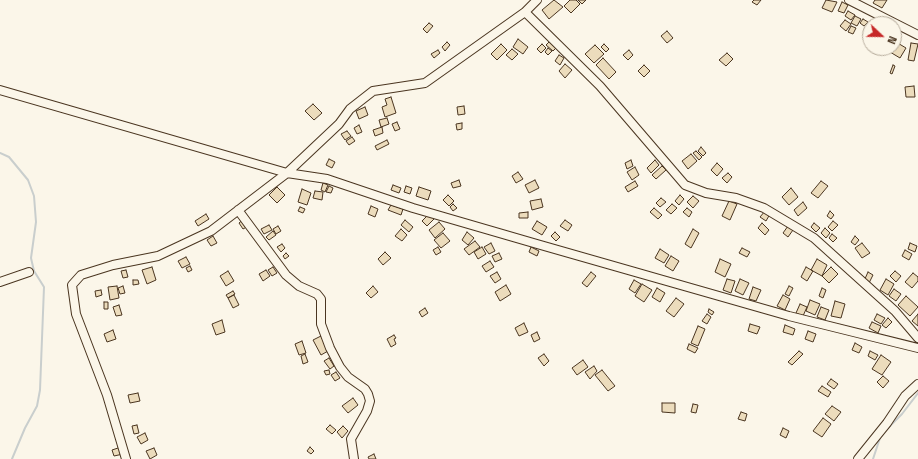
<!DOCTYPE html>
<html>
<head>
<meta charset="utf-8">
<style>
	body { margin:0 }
	#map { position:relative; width:918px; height:459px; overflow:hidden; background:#fbf6e9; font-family:"Titillium Web",sans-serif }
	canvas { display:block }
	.north { position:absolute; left:862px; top:16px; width:40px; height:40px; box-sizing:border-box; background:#fbf6e9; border:1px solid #b4a999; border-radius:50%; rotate:112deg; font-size:11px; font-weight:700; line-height:16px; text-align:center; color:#4a3520 }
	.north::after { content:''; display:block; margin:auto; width:14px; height:18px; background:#c62828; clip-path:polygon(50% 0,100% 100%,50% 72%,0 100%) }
</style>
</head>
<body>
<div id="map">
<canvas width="918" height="459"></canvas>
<div class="north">N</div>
</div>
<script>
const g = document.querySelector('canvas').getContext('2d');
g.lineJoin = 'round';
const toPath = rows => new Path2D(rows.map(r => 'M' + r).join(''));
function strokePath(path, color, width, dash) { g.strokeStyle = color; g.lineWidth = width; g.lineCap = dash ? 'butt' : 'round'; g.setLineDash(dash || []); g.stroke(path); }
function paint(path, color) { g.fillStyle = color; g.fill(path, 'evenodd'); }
const stream = toPath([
	[0,153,9,157,28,180,34,196,36,222,31,258,34,271,44,287,40,390,37,406,25,428,12,459],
	[888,428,902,414,918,393],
	[873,459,880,438]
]);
const building = toPath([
	[554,0,563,7,549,19,542,10,554,0],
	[570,0,576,0,580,4,571,13,564,6,570,0],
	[578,0,586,0,582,4,578,0],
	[754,0,761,0,757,5,752,2,754,0],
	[826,0,837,2,832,12,822,8,826,0],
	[875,0,887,0,882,8,873,3,875,0],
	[842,2,848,5,844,13,838,11,842,2],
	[848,11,855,15,851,20,845,16,848,11],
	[855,16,861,19,857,26,851,23,855,16],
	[863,19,868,22,864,26,860,23,863,19],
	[845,20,851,24,846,31,840,26,845,20],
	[429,23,433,26,427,33,423,29,429,23],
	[851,26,856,28,853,34,848,32,851,26],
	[667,31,673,38,667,43,661,36,667,31],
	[870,31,870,40,869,41,864,35,870,31],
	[518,39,528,47,523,54,513,47,518,39],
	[551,40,558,46,553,51,546,45,551,40],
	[447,42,450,45,445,51,442,47,447,42],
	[896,42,906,48,900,58,890,52,896,42],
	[911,43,918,44,914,61,908,60,911,43],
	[501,44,507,50,497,60,491,54,501,44],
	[542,44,546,48,541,53,537,49,542,44],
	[604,44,609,49,606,52,601,47,604,44],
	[595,45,604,54,594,63,585,54,595,45],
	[548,48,552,51,548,55,545,52,548,48],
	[512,49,518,54,512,60,506,55,512,49],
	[438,50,440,53,434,58,431,54,438,50],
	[629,50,633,55,628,60,623,55,629,50],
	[727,53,733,59,726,66,719,60,727,53],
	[559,55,564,58,560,65,555,61,559,55],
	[603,58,616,72,609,79,596,65,603,58],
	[565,64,572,70,565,78,559,71,565,64],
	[644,65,650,71,644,77,638,71,644,65],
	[893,65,895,66,892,74,890,73,893,65],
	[914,86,915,97,906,97,905,87,914,86],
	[391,97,396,113,385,117,382,107,387,105,385,99,391,97],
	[313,104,322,113,314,120,305,111,313,104],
	[464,106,465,114,458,115,457,107,464,106],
	[365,107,368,115,359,119,356,111,365,107],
	[387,118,389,124,381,127,379,120,387,118],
	[397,122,400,129,395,131,392,124,397,122],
	[462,123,462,129,457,130,456,124,462,123],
	[359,125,362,132,357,134,354,128,359,125],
	[382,127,383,133,375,136,373,130,382,127],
	[347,131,351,136,345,140,341,134,347,131],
	[352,137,355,141,349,145,346,141,352,137],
	[387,140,389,144,377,150,375,146,387,140],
	[701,147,706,153,703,156,698,151,701,147],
	[696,151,702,157,699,160,693,153,696,151],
	[691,154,697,161,688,169,682,161,691,154],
	[329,159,335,162,332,168,326,165,329,159],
	[631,160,633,166,627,169,625,163,631,160],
	[655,160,659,165,651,173,647,168,655,160],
	[717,163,723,169,717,176,711,170,717,163],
	[662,166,666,170,656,179,652,175,662,166],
	[635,167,639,175,632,180,627,172,635,167],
	[518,172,523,179,516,183,512,176,518,172],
	[728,173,732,177,727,183,722,178,728,173],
	[459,180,461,186,453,188,451,183,459,180],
	[535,180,539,188,529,193,525,185,535,180],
	[635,181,638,186,628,192,625,187,635,181],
	[821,181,828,186,818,198,811,193,821,181],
	[323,183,328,185,325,192,321,190,323,183],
	[393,185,401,188,399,193,391,190,393,185],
	[329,186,333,188,331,193,326,192,329,186],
	[406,186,412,188,410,194,404,192,406,186],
	[277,187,285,195,277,203,269,195,277,187],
	[419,187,431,191,428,200,416,196,419,187],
	[791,188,798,197,789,205,782,197,791,188],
	[302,189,311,193,307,205,298,202,302,189],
	[315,191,323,192,322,200,313,198,315,191],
	[448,195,454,201,449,206,443,200,448,195],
	[680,195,684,199,679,205,675,201,680,195],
	[693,196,699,201,693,208,687,202,693,196],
	[661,198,666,202,660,207,656,203,661,198],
	[541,199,543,207,532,210,530,201,541,199],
	[729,201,737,204,730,220,722,216,729,201],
	[803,202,807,208,798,216,794,210,803,202],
	[453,204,457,208,453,211,450,207,453,204],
	[672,204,677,208,671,214,666,210,672,204],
	[391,205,403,209,401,215,388,210,391,205],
	[371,206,378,209,375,217,368,214,371,206],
	[300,207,305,209,303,213,298,211,300,207],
	[654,208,662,215,658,219,650,212,654,208],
	[687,208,692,212,689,217,683,212,687,208],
	[765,211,770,214,766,221,760,217,765,211],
	[830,211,834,215,831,219,827,216,830,211],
	[528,212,528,218,519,218,519,213,528,212],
	[206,214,209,219,198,226,195,221,206,214],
	[429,214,434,219,427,226,422,221,429,214],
	[245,218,250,225,243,229,239,223,245,218],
	[405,220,413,227,409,232,401,225,405,220],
	[565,220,572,225,568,231,560,226,565,220],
	[537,221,547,227,542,235,532,229,537,221],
	[833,221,838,225,832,231,828,227,833,221],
	[439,222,445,229,435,238,429,230,439,222],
	[762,223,769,230,765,235,758,228,762,223],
	[814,223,820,228,816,232,811,227,814,223],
	[269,225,272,230,264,234,261,229,269,225],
	[278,226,281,231,276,234,273,229,278,226],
	[788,226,793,230,788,237,783,233,788,226],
	[825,228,830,233,826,238,821,233,825,228],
	[401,229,407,235,402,241,395,236,401,229],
	[693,229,699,233,691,248,685,244,693,229],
	[273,231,276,235,269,240,266,237,273,231],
	[467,232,474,238,468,245,462,240,467,232],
	[555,232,560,237,556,241,551,236,555,232],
	[443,233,450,241,441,248,434,240,443,233],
	[832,234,837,238,833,242,829,238,832,234],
	[213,236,217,243,211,246,207,240,213,236],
	[855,236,859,240,855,245,851,242,855,236],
	[475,241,480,247,469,255,464,249,475,241],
	[491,243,495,251,489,254,484,247,491,243],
	[862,243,870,253,862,258,855,248,862,243],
	[910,243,917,246,915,252,908,249,910,243],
	[282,244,285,248,281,252,277,247,282,244],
	[438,247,441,252,436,255,433,250,438,247],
	[482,247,486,254,478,259,474,252,482,247],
	[531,247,539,251,537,256,529,252,531,247],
	[742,248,750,252,747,257,739,253,742,248],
	[660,249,669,255,664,263,655,258,660,249],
	[905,250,912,254,909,260,902,256,905,250],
	[385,252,391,258,383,265,378,259,385,252],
	[286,253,289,256,285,259,283,256,286,253],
	[499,253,502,259,495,262,492,256,499,253],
	[671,256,679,261,673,271,665,266,671,256],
	[186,257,190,264,182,268,178,261,186,257],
	[720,259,731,264,725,277,715,272,720,259],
	[817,259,827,265,822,276,811,270,817,259],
	[490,261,494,267,486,272,482,266,490,261],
	[190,266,192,270,188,272,186,268,190,266],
	[152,267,156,280,147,284,142,270,152,267],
	[273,267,277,273,272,276,268,270,273,267],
	[806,267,813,271,807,281,801,277,806,267],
	[831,267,838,274,829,283,822,276,831,267],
	[126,270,128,277,123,278,121,271,126,270],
	[266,270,270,276,263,281,259,274,266,270],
	[228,271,234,281,226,286,220,276,228,271],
	[895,271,901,276,896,282,890,276,895,271],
	[497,272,501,279,495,283,490,276,497,272],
	[591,272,596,276,587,287,582,283,591,272],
	[868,272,873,275,869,283,864,281,868,272],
	[913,273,918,277,918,281,912,288,905,282,913,273],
	[727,279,735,281,731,293,723,290,727,279],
	[740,279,749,283,743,295,735,291,740,279],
	[886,279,894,284,888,295,880,290,886,279],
	[133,280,138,280,139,284,133,285,133,280],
	[634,280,641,284,635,293,629,289,634,280],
	[642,284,652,290,644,302,635,296,642,284],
	[506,285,511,294,500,301,495,292,506,285],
	[117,286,119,298,110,300,108,287,117,286],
	[123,286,125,293,120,294,118,288,123,286],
	[373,286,378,292,371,298,366,293,373,286],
	[789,286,793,288,789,296,785,294,789,286],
	[753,287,761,290,756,301,749,299,753,287],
	[657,288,665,293,660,302,652,297,657,288],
	[822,288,826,290,823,298,819,296,822,288],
	[894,289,901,294,896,301,889,296,894,289],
	[101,290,102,295,96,297,95,291,101,290],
	[233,291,235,294,228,298,226,295,233,291],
	[234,295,239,305,233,308,228,298,234,295],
	[783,295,790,299,785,310,777,306,783,295],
	[906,296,918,307,910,316,898,305,906,296],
	[676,298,684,304,674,317,666,311,676,298],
	[810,300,820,304,815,315,806,311,810,300],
	[835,301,845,304,841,318,831,316,835,301],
	[104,302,108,302,108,309,104,309,104,302],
	[800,304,807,307,803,316,796,313,800,304],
	[119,305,122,315,116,316,113,307,119,305],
	[821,307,829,310,825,320,817,317,821,307],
	[425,308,428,313,422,317,419,312,425,308],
	[709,309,714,312,712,315,708,312,709,309],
	[707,314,711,317,707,324,702,321,707,314],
	[877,314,885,318,881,324,874,320,877,314],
	[918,314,918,326,912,321,918,314],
	[888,318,892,322,886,328,882,325,888,318],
	[222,320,225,332,216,335,212,324,222,320],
	[872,322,881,326,878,333,869,328,872,322],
	[524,323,528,332,519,336,515,328,524,323],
	[750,324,760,327,757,334,748,331,750,324],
	[785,325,795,329,793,335,783,332,785,325],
	[698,326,705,329,698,346,691,343,698,326],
	[113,330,116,339,107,342,104,334,113,330],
	[808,331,816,334,813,342,805,339,808,331],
	[537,332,540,339,534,342,531,335,537,332],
	[394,335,396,338,394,339,396,344,391,347,387,339,394,335],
	[321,336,328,351,321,355,313,340,321,336],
	[302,341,306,353,299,355,295,344,302,341],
	[855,343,862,347,859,353,852,350,855,343],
	[689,344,698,348,695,353,687,349,689,344],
	[799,351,803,354,792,365,788,362,799,351],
	[870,351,878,355,875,360,868,356,870,351],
	[305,354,308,362,303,364,301,356,305,354],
	[544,354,549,361,544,366,538,358,544,354],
	[881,355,891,362,882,375,872,369,881,355],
	[329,358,334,366,330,369,324,361,329,358],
	[583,360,588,367,577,375,572,368,583,360],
	[594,366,597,371,590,379,585,372,594,366],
	[329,370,330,374,326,375,324,371,329,370],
	[602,370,615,386,608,391,595,375,602,370],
	[336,372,340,378,335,381,331,375,336,372],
	[883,376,889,381,883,388,877,382,883,376],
	[831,379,838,384,834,389,827,384,831,379],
	[822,386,831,392,828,397,818,391,822,386],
	[138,393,140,401,130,403,128,395,138,393],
	[353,398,358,405,348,413,342,406,353,398],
	[662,403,675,403,675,413,662,412,662,403],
	[693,404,698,405,696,413,691,412,693,404],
	[832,406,841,412,834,421,825,414,832,406],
	[741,412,747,414,745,421,738,419,741,412],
	[823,418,831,424,822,437,813,431,823,418],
	[137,425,139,433,134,434,132,426,137,425],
	[330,425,336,430,332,434,326,429,330,425],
	[343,426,348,431,342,438,337,432,343,426],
	[783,428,789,431,786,438,780,435,783,428],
	[145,433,148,440,141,444,137,437,145,433],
	[121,447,123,454,114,456,112,450,121,447],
	[310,447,314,451,311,454,307,451,310,447],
	[154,448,157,455,150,459,146,451,154,448],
	[374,454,376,459,369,459,368,457,374,454]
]);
const minor = toPath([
	[537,0,525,12,425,83,373,91,350,109,339,124,287,173,327,179,413,208,537,244,789,316,918,348],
	[849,0,918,35],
	[525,12,600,86,685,185,706,193,736,198,764,208,814,238,895,311,918,338],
	[0,90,287,173,211,231,158,256,113,265,81,275,72,285,76,314,107,395,126,459],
	[238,210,286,275,299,286,317,294,321,299,321,324,330,348,340,367,348,377,365,389,368,394,370,401,367,411,351,439,354,459],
	[0,282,29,272],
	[858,459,887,423,905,396,918,384]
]);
strokePath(stream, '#c9cecd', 2);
paint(building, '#ecdcbc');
strokePath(building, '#4a3520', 1);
strokePath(minor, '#4a3520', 10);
strokePath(minor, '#fbf6e9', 8);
</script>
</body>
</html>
